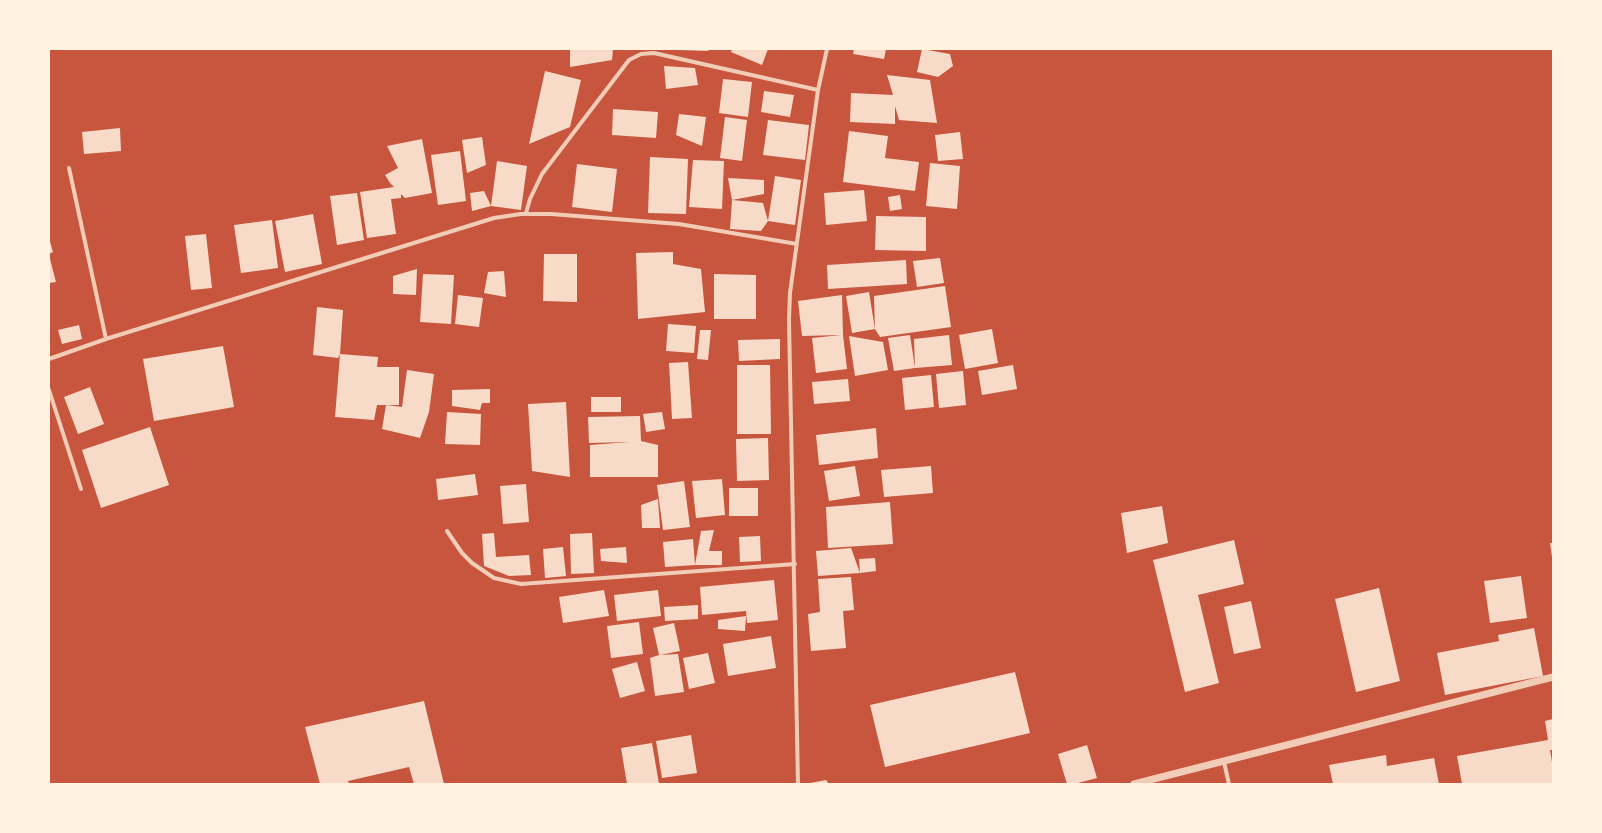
<!DOCTYPE html>
<html>
<head>
<meta charset="utf-8">
<style>
	body { margin:0 }
	#map { position:relative; width:1602px; height:833px; overflow:hidden; background:#c8553d; font-family:Raleway,sans-serif }
	canvas { display:block }
	.frame { position:absolute; inset:0; border:50px solid #fff3e0; pointer-events:none }
</style>
</head>
<body>
<div id="map">
<canvas width="1602" height="833"></canvas>
<div class="frame"></div>
</div>
<script>
const g = document.querySelector('canvas').getContext('2d');
g.lineJoin = 'round';
function paint(path, color) { g.fillStyle = color; g.fill(path, 'evenodd'); }
const toPath = rows => new Path2D(rows.map(r => 'M' + r).join(''));
function strokePath(path, color, width, dash) { g.strokeStyle = color; g.lineWidth = width; g.lineCap = dash ? 'butt' : 'round'; g.setLineDash(dash || []); g.stroke(path); }
const building = toPath([
	[570,49,613,49,612,60,570,67],
	[679,49,709,49,708,51,679,50],
	[732,49,768,49,762,65,731,52],
	[854,49,886,49,884,59,853,54],
	[922,49,950,54,953,66,938,77,917,72],
	[664,66,695,68,698,85,666,89],
	[545,71,581,80,570,127,529,144],
	[887,75,930,80,937,123,899,120,895,106,895,124,850,122,851,93,893,95],
	[723,79,752,82,748,117,719,113],
	[764,91,794,95,790,117,761,112],
	[613,109,658,112,656,138,612,135],
	[679,114,706,117,702,146,676,135],
	[725,117,747,120,742,161,720,158],
	[768,120,809,125,805,160,763,155],
	[120,128,121,151,84,154,82,132],
	[849,131,888,136,885,158,919,162,915,191,843,182],
	[960,132,963,159,938,161,935,135],
	[482,137,486,165,467,173,462,140],
	[422,139,432,193,405,198,401,194,401,198,391,199,396,234,367,238,360,192,394,187,390,183,385,175,398,168,387,146],
	[460,151,466,201,438,205,431,155],
	[650,157,688,159,686,214,648,213],
	[693,160,724,161,722,209,689,207],
	[497,161,527,166,521,210,491,206,472,211,470,193,484,191,491,206],
	[930,163,960,166,957,209,926,206],
	[577,164,617,169,612,212,572,207],
	[775,176,801,180,795,225,768,221],
	[728,178,764,180,764,194,732,200],
	[864,190,867,221,826,225,824,193],
	[357,193,364,240,337,245,330,196],
	[900,195,902,209,890,211,888,197],
	[732,200,763,203,768,221,761,231,730,229],
	[313,214,322,264,285,272,275,221],
	[876,216,926,217,926,251,875,250],
	[272,220,278,268,241,273,234,225],
	[206,234,212,288,191,290,185,236],
	[49,238,53,252,49,254],
	[673,252,673,264,701,269,705,312,638,319,636,253],
	[544,254,577,254,577,302,543,301],
	[49,255,56,282,49,283],
	[940,258,944,283,917,287,913,261],
	[906,260,907,284,828,289,827,265],
	[417,269,416,295,393,294,393,276],
	[504,271,506,297,484,293,488,272],
	[423,274,454,275,451,324,420,322],
	[714,274,756,275,756,319,714,319],
	[945,286,951,327,880,337,875,329,874,296],
	[869,292,875,329,852,333,846,296],
	[458,295,483,298,479,327,455,324],
	[842,295,843,335,847,369,816,373,812,338,841,335,802,336,798,301],
	[317,307,343,310,340,354,338,358,313,355],
	[668,324,696,326,694,353,666,351],
	[79,325,82,339,62,344,58,330],
	[992,329,998,363,965,369,959,335],
	[700,330,711,330,708,360,697,359],
	[910,335,915,368,894,371,888,338],
	[949,335,952,365,915,368,914,339],
	[849,336,883,342,888,370,855,376],
	[780,339,780,359,739,361,738,340],
	[223,346,234,407,154,421,143,359],
	[340,354,378,357,377,367,399,367,399,405,377,405,374,420,335,417],
	[688,362,692,418,672,419,669,363],
	[737,365,770,365,771,434,737,434],
	[1013,365,1017,389,982,395,978,371],
	[407,370,434,374,429,412,420,438,382,429,386,405,402,407],
	[963,371,966,405,939,408,936,374],
	[931,375,934,407,905,410,902,378],
	[848,379,850,401,814,404,812,382],
	[90,387,104,424,78,434,64,397],
	[490,389,490,403,482,403,480,410,452,406,452,390],
	[591,397,621,397,621,412,591,412],
	[566,402,570,477,532,471,528,404],
	[447,412,481,414,480,445,445,444],
	[662,412,665,429,646,432,643,414],
	[640,416,641,441,658,445,658,477,590,477,590,445,629,442,589,443,588,417],
	[150,427,169,485,101,508,82,450],
	[876,428,878,458,819,465,816,435],
	[768,438,769,480,737,481,736,439],
	[855,466,860,496,829,501,824,471],
	[931,466,933,493,884,497,881,470],
	[475,474,478,495,438,500,436,479],
	[722,479,725,515,696,518,692,481],
	[684,481,690,527,663,530,657,485],
	[526,484,529,522,503,524,500,486],
	[729,488,758,488,758,516,729,516],
	[658,499,660,528,642,528,641,505],
	[890,502,893,544,828,548,826,507],
	[1162,506,1168,543,1127,553,1121,513],
	[714,530,709,551,722,551,722,565,695,565,701,531],
	[494,533,496,557,529,555,531,575,509,576,484,566,482,534],
	[592,533,594,573,571,574,570,534],
	[760,536,761,561,740,562,739,537],
	[693,539,695,565,665,567,663,542],
	[1234,540,1244,584,1198,595,1219,683,1185,692,1153,560],
	[1550,543,1553,543,1553,557,1552,557],
	[563,547,566,576,545,578,543,549],
	[626,547,627,563,601,561,600,549],
	[851,548,860,573,818,576,816,551],
	[875,558,876,571,860,573,859,559],
	[1521,576,1527,618,1490,623,1484,581],
	[851,577,854,610,843,611,846,648,811,651,808,614,820,612,818,579],
	[774,580,778,620,747,623,746,611,702,615,700,587],
	[1379,588,1400,681,1356,692,1335,599],
	[604,590,609,616,563,623,559,597],
	[658,590,661,616,617,621,614,595],
	[1251,601,1261,648,1234,654,1224,607],
	[698,605,698,619,665,621,664,607],
	[746,616,745,631,718,629,718,620],
	[639,622,643,654,611,658,607,626],
	[674,623,680,651,660,655,678,654,684,692,655,696,650,658,659,655,653,628],
	[1534,628,1543,676,1445,695,1437,653,1499,641,1498,635],
	[771,636,776,668,728,676,723,644],
	[708,653,715,683,689,689,683,658],
	[637,662,645,691,620,698,612,669],
	[1015,672,1030,733,885,767,870,705],
	[424,701,444,784,414,784,409,767,348,781,349,784,320,784,305,727],
	[1553,719,1553,750,1550,750,1553,768,1553,784,1462,784,1457,756,1548,740,1545,721],
	[691,735,697,773,662,778,656,741],
	[652,743,659,784,627,784,621,748],
	[1087,745,1097,778,1074,784,1067,784,1058,754],
	[1386,755,1387,766,1434,758,1439,784,1333,784,1329,765],
	[826,780,829,784,810,784,810,783]
]);
const minor = toPath([
	[69,168,106,339],
	[526,213,530,199,542,174,629,60,641,54,654,53,818,90],
	[49,359,106,339,494,218,521,214,551,214,679,224,797,244],
	[49,390,81,489],
	[447,531,462,553,472,563,494,578,521,584,795,564],
	[1224,762,1229,784],
	[798,784,789,320,790,293,818,90,827,49]
]);
const tertiary = toPath([
	[1134,784,1553,677]
]);
paint(building, '#f7dbc8');
strokePath(minor, '#f1ccb7', 4);
strokePath(tertiary, '#f1ccb7', 7);
</script>
</body>
</html>
